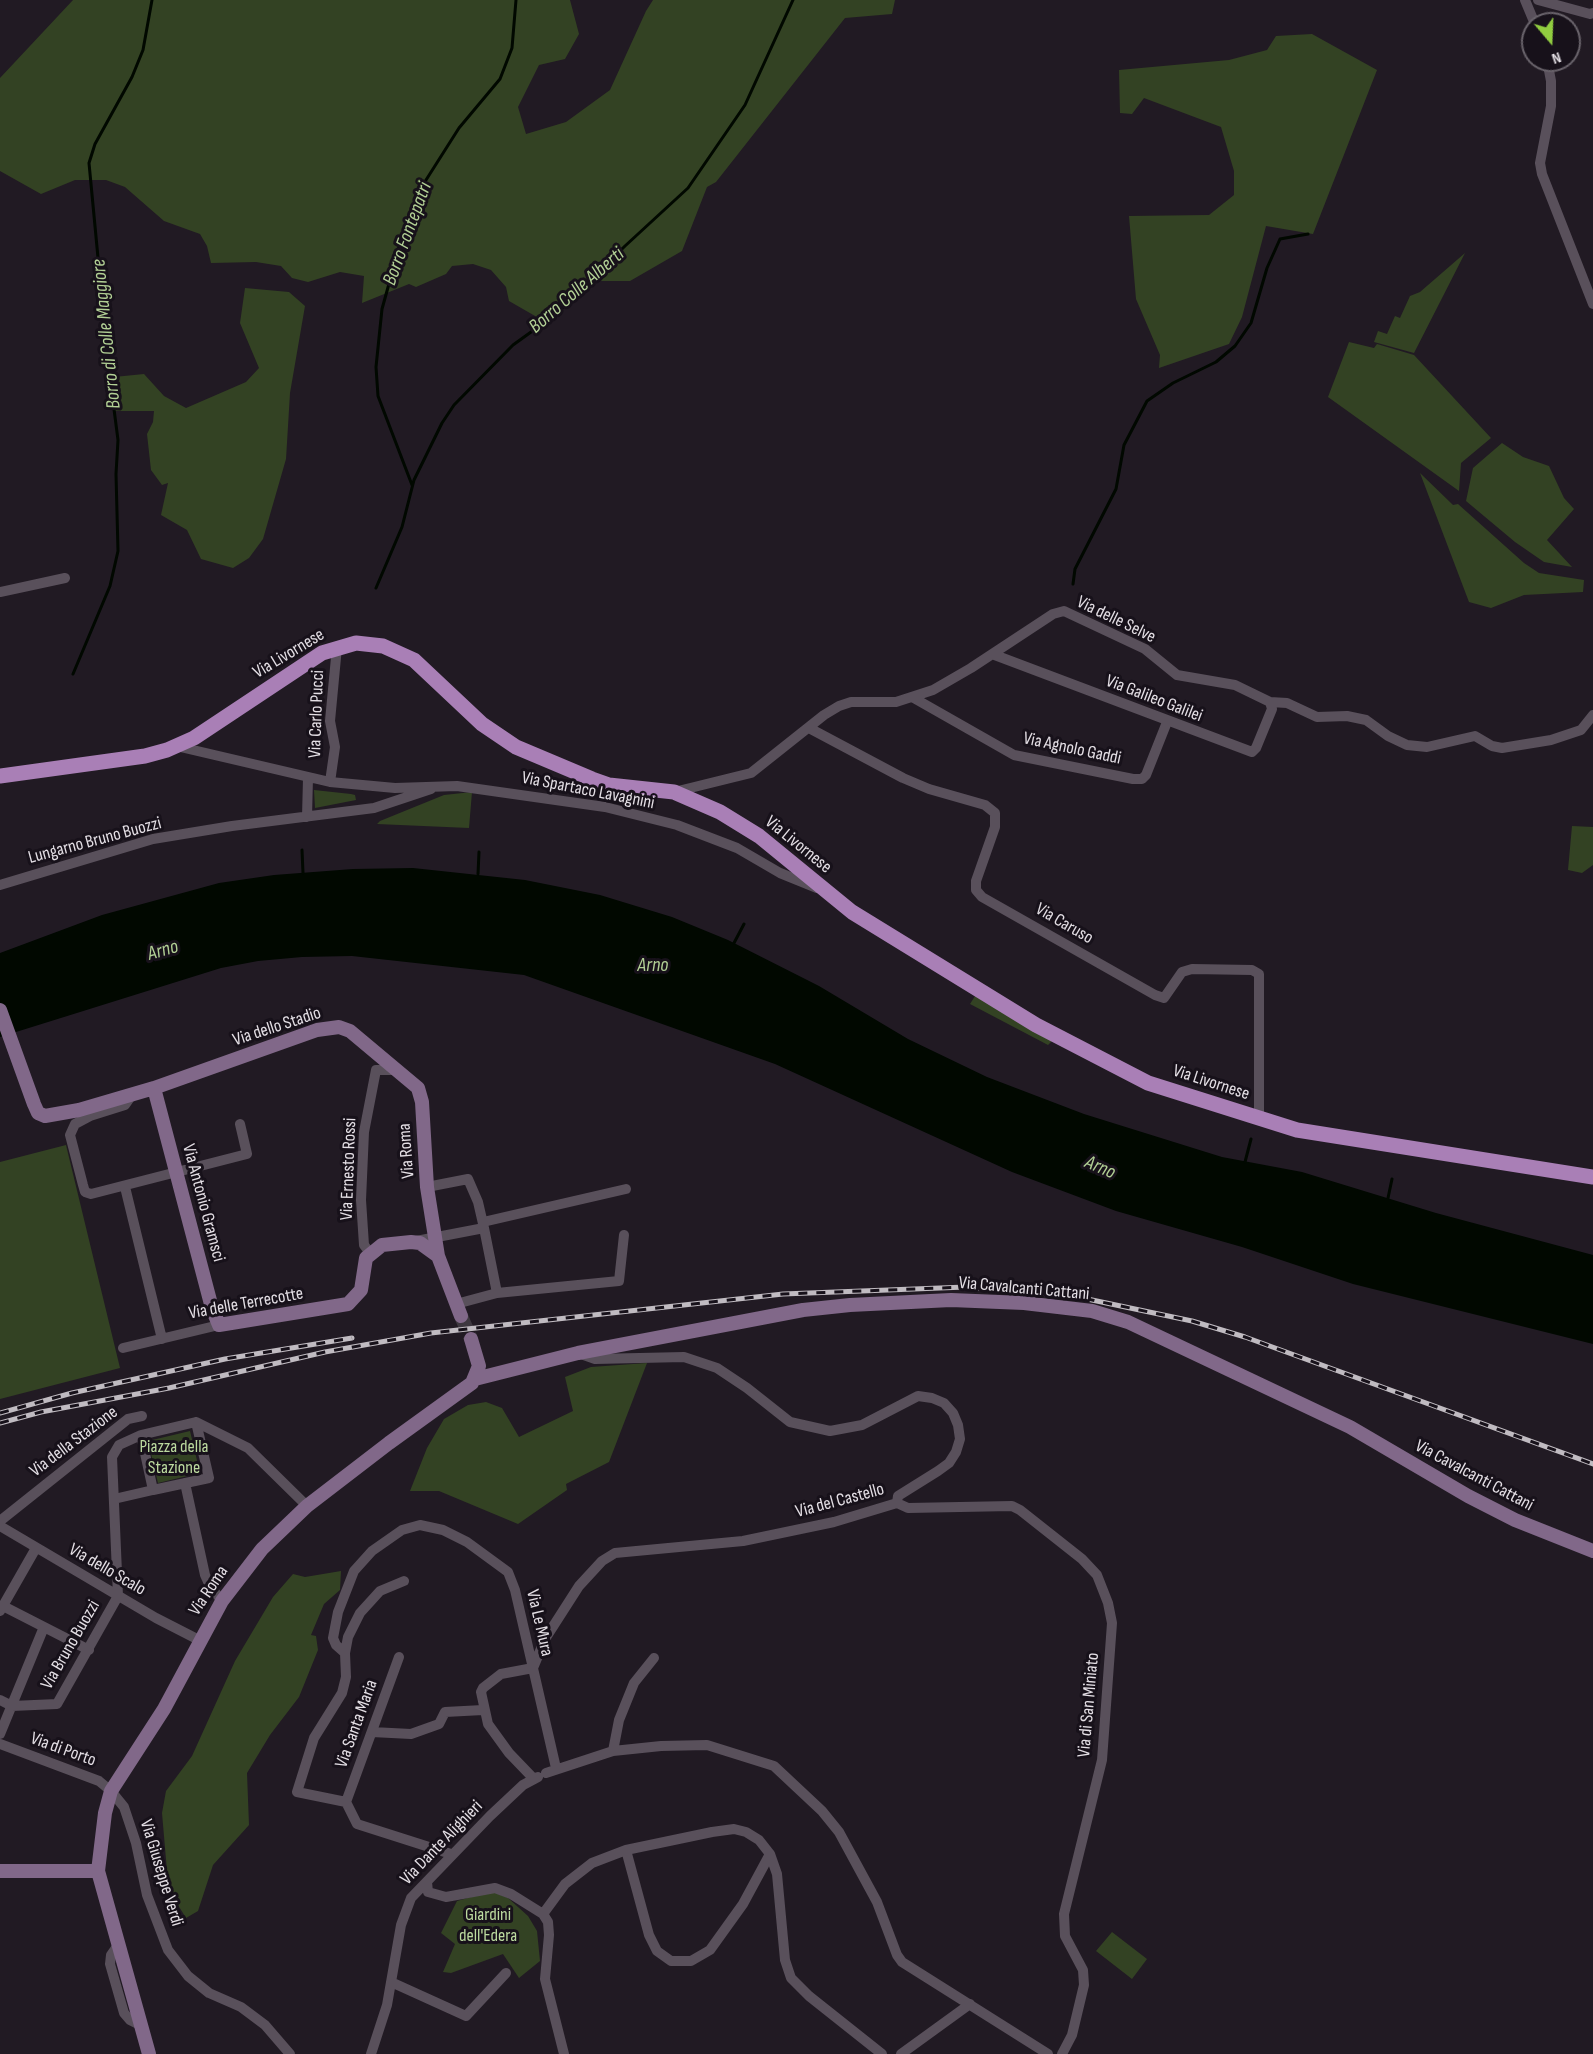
<!DOCTYPE html>
<html>
<head>
<meta charset="utf-8">
<style>
	body { margin:0 }
	#map { position:relative; width:1593px; height:2054px; overflow:hidden; background:#211a23; font-family:"Sofia Sans Condensed",sans-serif }
	canvas { display:block }
	.north { position:absolute; left:1521px; top:12px; width:60px; height:60px; box-sizing:border-box; background:#17111a; border:2px solid #69636b; border-radius:50%; rotate:161deg; font-size:16px; font-weight:700; line-height:24px; text-align:center; color:#e4dfe5 }
	.north::after { content:''; display:block; margin:auto; width:21px; height:27px; background:#91cd40; clip-path:polygon(50% 0,100% 100%,50% 72%,0 100%) }
</style>
</head>
<body>
<div id="map">
<canvas width="1593" height="2054"></canvas>
<div class="north">N</div>
</div>
<script>
const g = document.querySelector('canvas').getContext('2d');
g.lineJoin = 'round';
function paint(path, color) { g.fillStyle = color; g.fill(path, 'evenodd'); }
const toPath = rows => new Path2D(rows.map(r => 'M' + r).join(''));
function strokePath(path, color, width, dash) { g.strokeStyle = color; g.lineWidth = width; g.lineCap = dash ? 'butt' : 'round'; g.setLineDash(dash || []); g.stroke(path); }
function drawText(font, color, halo, rows, align = 'center') {
  g.font = font + ' "Sofia Sans Condensed",sans-serif'; g.lineWidth = 6; g.setLineDash([]); g.textBaseline = 'middle'; g.strokeStyle = halo; g.fillStyle = color; for (const [text, x, y, turn = 0] of rows) {
    g.save(); g.translate(x, y); g.rotate((+turn || 0) * Math.PI / 180); g.textAlign = isNaN(turn) ? turn : align; if (halo) g.strokeText(text, 0, 0); g.fillText(text, 0, 0); g.restore();
  }
}
const green = toPath([
	[73,0,570,0,579,34,565,59,539,65,518,107,526,134,566,122,610,90,646,11,653,0,895,0,892,14,845,18,716,182,707,187,682,251,630,281,585,281,561,301,549,324,509,301,506,287,491,270,473,264,452,266,446,274,416,287,409,284,362,303,364,276,340,272,308,282,292,278,281,266,256,262,211,263,207,246,200,234,164,221,125,187,106,180,75,180,41,194,0,171,0,78],
	[1312,34,1377,70,1313,234,1266,226,1242,317,1229,344,1159,368,1160,355,1136,299,1129,216,1209,215,1234,195,1234,171,1221,127,1144,98,1132,114,1120,113,1119,70,1229,60,1267,50,1276,36],
	[1465,253,1414,353,1374,342,1378,331,1387,334,1395,316,1400,318,1410,296,1420,292],
	[245,288,289,292,305,306,290,393,286,459,263,539,249,558,233,568,201,559,187,530,161,515,168,483,162,485,151,470,147,434,153,422,154,411,114,411,114,377,144,374,164,396,186,408,246,382,259,368,240,323],
	[1349,342,1374,348,1377,344,1414,355,1491,438,1461,463,1459,491,1328,397],
	[1502,443,1523,457,1549,466,1564,498,1574,509,1547,540,1572,567,1544,562,1515,542,1466,501,1473,468],
	[1420,473,1453,505,1458,504,1524,563,1539,573,1584,580,1583,592,1524,595,1491,608,1469,602],
	[314,790,351,794,355,795,356,800,315,808],
	[472,792,469,828,377,824,380,821,444,795],
	[1572,826,1593,827,1593,865,1582,873,1568,870],
	[977,993,1053,1040,1048,1045,970,1004],
	[66,1145,120,1368,0,1399,0,1162],
	[647,1363,609,1462,566,1484,567,1490,518,1524,439,1491,410,1491,427,1448,444,1419,468,1405,486,1402,502,1408,519,1437,573,1411,565,1377,591,1367],
	[190,1431,200,1473,158,1483,148,1441],
	[341,1571,340,1590,324,1604,311,1635,316,1636,318,1650,299,1697,270,1735,247,1773,249,1825,213,1865,198,1911,186,1918,173,1897,167,1871,162,1813,166,1791,192,1756,235,1661,273,1597,293,1574,305,1577],
	[492,1891,508,1898,528,1916,537,1931,540,1961,519,1978,503,1954,451,1973,443,1972,455,1944,441,1933,457,1901],
	[1112,1932,1147,1959,1132,1979,1096,1951]
]);
const water = toPath([
	[413,868,525,880,600,895,672,917,728,940,819,986,908,1039,987,1077,1084,1114,1222,1157,1302,1172,1436,1213,1593,1255,1593,1344,1353,1284,1242,1247,1116,1211,1012,1172,775,1064,524,975,352,956,302,957,258,961,221,968,0,1037,0,953,102,915,219,883,274,875,353,869]
]);
const stream = toPath([
	[412,485,378,396,376,367,382,309,400,244,426,180,459,128,500,79,512,48,516,0],
	[1073,584,1075,569,1116,489,1124,445,1147,401,1173,383,1216,362,1235,346,1251,323,1267,268,1280,239,1308,234],
	[376,588,402,527,414,480,442,423,454,405,513,345,556,314,625,246,688,188,745,105,793,0],
	[73,674,110,586,118,551,116,474,118,440,108,363,89,163,95,144,132,77,143,50,152,0],
	[302,850,303,873],
	[478,874,479,852],
	[734,943,744,924],
	[1245,1162,1251,1139],
	[1388,1198,1392,1179]
]);
const secondaryTunnel = toPath([
	[461,1316,471,1339]
]);
const street = toPath([
	[1525,0,1535,24],
	[1538,0,1590,14,1593,13],
	[1547,60,1551,81,1551,106,1540,163,1542,174,1593,304],
	[0,592,65,578],
	[992,654,1252,752,1256,748,1272,709,1270,702],
	[912,697,1014,755,1133,779,1142,779,1146,775,1167,722],
	[809,728,903,778,929,789,985,805,995,813,995,827,976,881,976,890,982,897,1155,995,1164,998,1182,972,1192,969,1252,970,1259,974,1259,1118],
	[176,746,330,782,395,788,457,786,605,807,677,825,737,848,780,873,817,888],
	[330,782,335,747,330,721,337,647],
	[674,792,751,773,824,715,839,706,851,702,896,702,933,690,971,668,1053,614,1064,611,1145,649,1177,675,1235,685,1270,702,1287,703,1317,717,1347,716,1366,720,1388,736,1407,745,1427,747,1475,736,1492,746,1502,748,1551,740,1581,730,1593,715],
	[307,817,308,778],
	[0,885,153,839,232,826,374,808,431,789],
	[132,1095,125,1105,90,1116,75,1124,70,1135,83,1185,85,1192,91,1194,247,1154,240,1124],
	[125,1187,162,1339],
	[483,1222,626,1189],
	[484,1228,497,1293],
	[411,1242,484,1228,478,1202,468,1179,427,1187],
	[370,1253,364,1245,361,1200,364,1132,376,1070,396,1070],
	[456,1304,497,1293,619,1281,624,1235],
	[123,1348,219,1325],
	[578,1353,595,1359,684,1357,717,1368,747,1388,790,1422,830,1431,862,1425,918,1396,932,1398,944,1403,953,1413,958,1425,960,1439,956,1452,949,1463,938,1471,898,1496,897,1503],
	[196,1422,209,1478,153,1490,141,1435,196,1422],
	[196,1422,248,1448,307,1506],
	[185,1483,205,1575,210,1586,222,1601],
	[114,1499,153,1490],
	[897,1503,908,1508,1012,1506,1020,1510,1082,1559,1097,1575,1108,1603,1112,1623,1102,1760,1064,1914,1065,1936,1083,1970,1084,1985,1072,2035,1062,2054],
	[0,1521,128,1419,142,1416],
	[0,1526,156,1618,199,1640],
	[3,1606,89,1650],
	[0,1611,36,1548],
	[345,1653,336,1645,333,1638,338,1612,354,1571,372,1551,402,1530,420,1525,443,1530,467,1542,508,1572,515,1590,556,1768],
	[533,1668,545,1639,579,1586,602,1561,615,1553,743,1541,834,1522,897,1503],
	[533,1668,501,1674,483,1688,481,1692,488,1724,509,1753,534,1779],
	[0,1700,12,1706,57,1704,118,1596,112,1457,119,1445,141,1435],
	[372,1732,411,1734,439,1724,445,1712,483,1710],
	[0,1734,44,1627],
	[0,1744,99,1781,111,1791,124,1807,136,1843,147,1895,168,1950,188,1976,209,1993,241,2007,265,2025,290,2054],
	[613,1751,619,1720,634,1683,654,1658],
	[546,1773,613,1751,661,1746,707,1745,774,1766,822,1811,839,1832,877,1902,897,1955,902,1962,1048,2054],
	[346,1802,297,1792,314,1738,342,1693,346,1677,345,1653,348,1637,360,1613,380,1591,404,1581],
	[346,1802,399,1657],
	[346,1802,357,1824,451,1854],
	[626,1850,649,1935,657,1951,671,1961,691,1961,710,1950,743,1904,770,1854],
	[427,1882,428,1892,446,1897,495,1888,511,1894,543,1914,548,1922,549,1935,545,1979,564,2054],
	[543,1914,565,1884,592,1863,626,1850,712,1832,734,1829,746,1832,759,1840,770,1854,777,1874,785,1960,791,1978,809,1996,882,2054],
	[118,1945,111,1955,110,1964,124,2013,130,2020,140,2025],
	[391,1982,466,2016,506,1973],
	[371,2054,387,2005,401,1925,411,1898,490,1816,523,1785,538,1777],
	[901,2054,970,2004]
]);
const secondary = toPath([
	[0,1010,34,1104,38,1113,45,1116,79,1110,154,1088,317,1030,339,1027,350,1031,418,1088,422,1102,427,1187,438,1256,461,1316],
	[154,1088,212,1308,219,1325,348,1304,361,1290,366,1258,382,1245,411,1242,420,1243,438,1256],
	[475,1379,578,1353,803,1310,850,1305,951,1300,1024,1303,1092,1311,1128,1322,1350,1427,1468,1496,1515,1520,1593,1551],
	[0,1871,98,1871],
	[149,2054,98,1871,105,1813,111,1791,164,1709,222,1601,262,1549,307,1506,389,1443,472,1383,479,1366,471,1339]
]);
const primary = toPath([
	[0,776,145,756,167,750,194,738,322,653,356,643,383,646,414,660,482,724,516,747,592,779,609,785,674,792,720,812,759,836,852,912,1036,1025,1148,1083,1297,1130,1593,1177]
]);
const rail = toPath([
	[0,1413,72,1393,225,1359,352,1338],
	[0,1423,41,1412,169,1388,325,1352,431,1333,783,1294,966,1287,1073,1296,1192,1321,1245,1337,1593,1464]
]);
const streetNames = [
	["Via delle Selve",1116,620,26],
	["Via Livornese",289,654,-31],
	["Via Galileo Galilei",1154,699,21],
	["Via Carlo Pucci",317,714,-88],
	["Via Agnolo Gaddi",1072,749,12],
	["Via Spartaco Lavagnini",588,791,11],
	["Lungarno Bruno Buozzi",95,841,-15],
	["Via Livornese",798,845,39],
	["Via Caruso",1064,924,30],
	["Via dello Stadio",277,1027,-18],
	["Via Livornese",1211,1083,18],
	["Via Roma",407,1151,-94],
	["Via Ernesto Rossi",349,1169,-88],
	["Via Antonio Gramsci",203,1203,75],
	["Via Cavalcanti Cattani",1024,1289,5],
	["Via delle Terrecotte",246,1304,-10],
	["Via della Stazione",74,1442,-37],
	["Via Cavalcanti Cattani",1474,1476,28],
	["Via del Castello",840,1501,-15],
	["Via dello Scalo",107,1570,30],
	["Via Roma",209,1591,-56],
	["Via Le Mura",539,1623,77],
	["Via Bruno Buozzi",71,1645,-60],
	["Via di San Miniato",1089,1705,-85],
	["Via Santa Maria",357,1724,-70],
	["Via di Porto",63,1750,20],
	["Via Dante Alighieri",442,1843,-46],
	["Via Giuseppe Verdi",161,1873,73]
];
const parkNames = [
	["Piazza della",174,1447],
	["Stazione",174,1468],
	["Giardini",488,1915],
	["dell'Edera",488,1936]
];
const waterNames = [
	["Borro Fontepatri",408,234,-70],
	["Borro Colle Alberti",577,291,-41],
	["Borro di Colle Maggiore",107,334,-96],
	["Arno",163,951,-16],
	["Arno",653,966],
	["Arno",1100,1168,23]
];
paint(green, '#334223');
paint(water, '#010800');
strokePath(stream, '#010800', 3);
strokePath(secondaryTunnel, '#3e3840', 14, [14, 7]);
strokePath(street, '#59505b', 10);
strokePath(secondary, '#816889', 14);
strokePath(primary, '#a97fb6', 15);
strokePath(rail, '#c0bbc1', 5);
strokePath(rail, '#17111a', 3, [9]);
drawText('18px', '#e4dfe5', '#17111a', streetNames);
drawText('18px', '#bcda9f', '#17111a', parkNames);
drawText('italic 20px', '#b2d095', '#17111a', waterNames);
</script>
</body>
</html>
